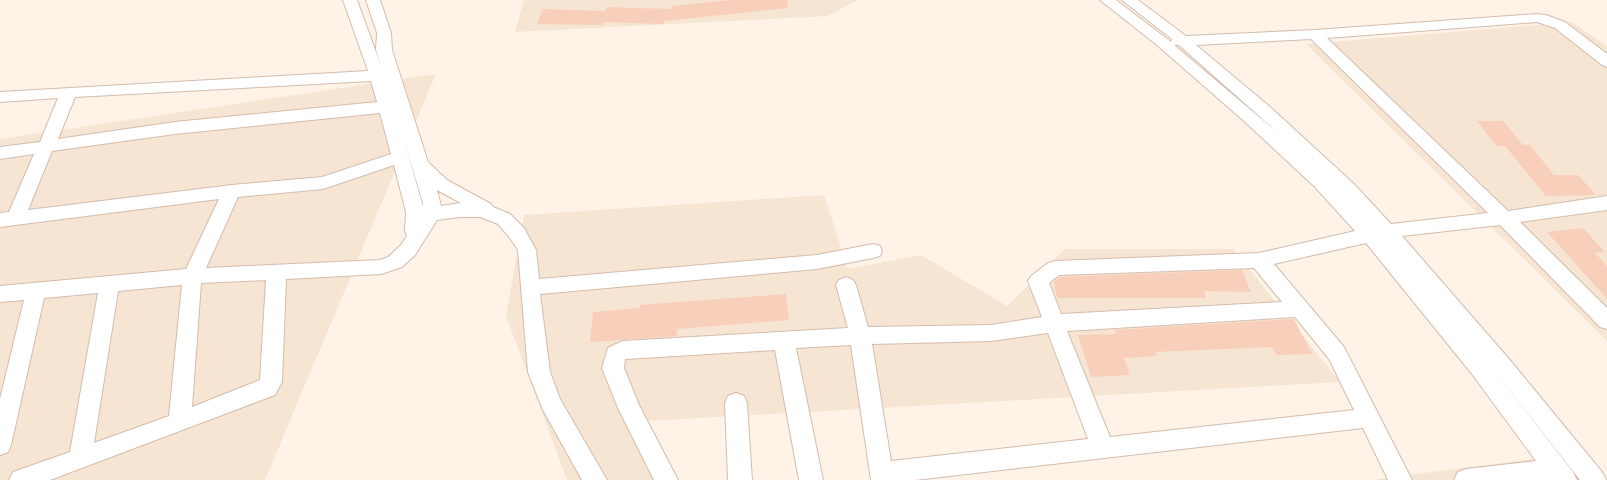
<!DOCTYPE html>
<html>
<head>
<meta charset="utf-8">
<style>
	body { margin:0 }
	canvas { display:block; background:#fef3e6 }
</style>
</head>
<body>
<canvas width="1607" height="480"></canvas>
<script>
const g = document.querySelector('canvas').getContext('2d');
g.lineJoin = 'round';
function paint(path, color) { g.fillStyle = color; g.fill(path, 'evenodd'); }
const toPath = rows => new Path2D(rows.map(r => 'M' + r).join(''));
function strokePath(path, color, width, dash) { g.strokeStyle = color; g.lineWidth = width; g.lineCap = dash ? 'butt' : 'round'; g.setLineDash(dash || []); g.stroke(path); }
const residential = toPath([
	[524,0,858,0,828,16,515,32],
	[1572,22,1607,46,1607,341,1306,44],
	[436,74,265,480,0,480,0,139],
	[824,195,848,269,921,255,1007,306,1065,249,1233,249,1340,382,648,421,663,480,567,480,506,316,524,215],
	[1532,459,1549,480,1370,480]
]);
const building = toPath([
	[731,0,787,0,788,8,664,21,663,24,604,22,603,25,537,24,543,9,605,11,606,7,671,9,671,6],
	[1477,121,1503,121,1523,145,1530,145,1554,175,1578,175,1596,195,1546,196,1505,146,1496,146],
	[1583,228,1605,252,1595,253,1607,266,1607,299,1547,232],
	[1242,270,1251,292,1204,291,1206,298,1057,298,1054,282,1060,277],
	[786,294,789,320,677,329,677,336,590,342,593,312,640,308,640,305],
	[1294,319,1312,354,1276,355,1272,347,1155,352,1157,356,1124,358,1130,375,1091,377,1078,335,1116,334,1115,330]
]);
const minor = toPath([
	[343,0,357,0,381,66,376,50,377,33,366,0,380,0,391,33,392,50,428,162,447,180,491,204,493,207,510,214,524,228,536,250,539,279,817,255,873,244,880,246,882,251,880,256,873,258,817,269,540,294,550,372,560,399,607,480,582,480,543,410,528,372,518,250,510,238,498,224,480,217,460,217,437,220,415,255,402,267,381,274,286,279,282,382,275,395,50,480,9,480,13,472,70,452,98,293,44,298,11,445,8,452,0,455,0,399,24,300,0,302,0,286,186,269,219,199,0,227,0,213,9,212,34,154,0,159,0,147,40,142,58,98,0,102,0,92,368,71,343,0],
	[371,81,377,102,175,122,58,139,75,97,371,81],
	[380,113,391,154,322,177,232,185,28,210,52,151,175,134,380,113],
	[405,143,423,203,423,207,405,143],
	[394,165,406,212,405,231,407,236,401,245,388,257,380,260,206,268,238,197,323,189,394,165],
	[437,190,461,203,441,206,437,190],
	[266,280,260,380,192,407,201,283,266,280],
	[182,285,169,416,94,443,118,291,182,285],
	[1100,0,1116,0,1171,42,1172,39,1122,0,1138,0,1186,36,1315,30,1537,14,1546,15,1565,22,1607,54,1607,67,1602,65,1555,28,1537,22,1327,38,1508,211,1607,196,1607,210,1520,222,1607,308,1607,329,1600,327,1500,225,1402,236,1509,359,1602,472,1606,480,1580,480,1488,363,1573,472,1577,480,1454,480,1458,472,1466,469,1536,461,1472,374,1366,243,1274,264,1344,347,1412,480,1388,480,1363,428,915,480,871,480,851,345,796,348,823,480,799,480,775,350,625,359,624,368,639,405,678,480,654,480,618,408,602,368,608,348,616,344,623,341,848,328,836,285,839,280,846,277,853,280,856,285,868,327,991,325,1042,317,1028,281,1031,276,1048,263,1055,261,1259,253,1355,231,1315,187,1244,121,1157,45,1100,0],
	[1311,39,1488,213,1391,224,1355,185,1270,107,1196,45,1311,39],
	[1174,45,1179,45,1258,115,1278,133,1174,45],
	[1254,268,1282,302,1061,314,1049,283,1059,275,1254,268],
	[1295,317,1329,359,1354,410,1110,437,1067,331,1295,317],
	[1048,333,1088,439,891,461,872,344,991,341,1048,333],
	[736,393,744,396,747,403,752,480,728,480,725,403,728,396,736,393]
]);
paint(residential, '#f7e5d3');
paint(building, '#f7cfba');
strokePath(minor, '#d4bcad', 2);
paint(minor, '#fff');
</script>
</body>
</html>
